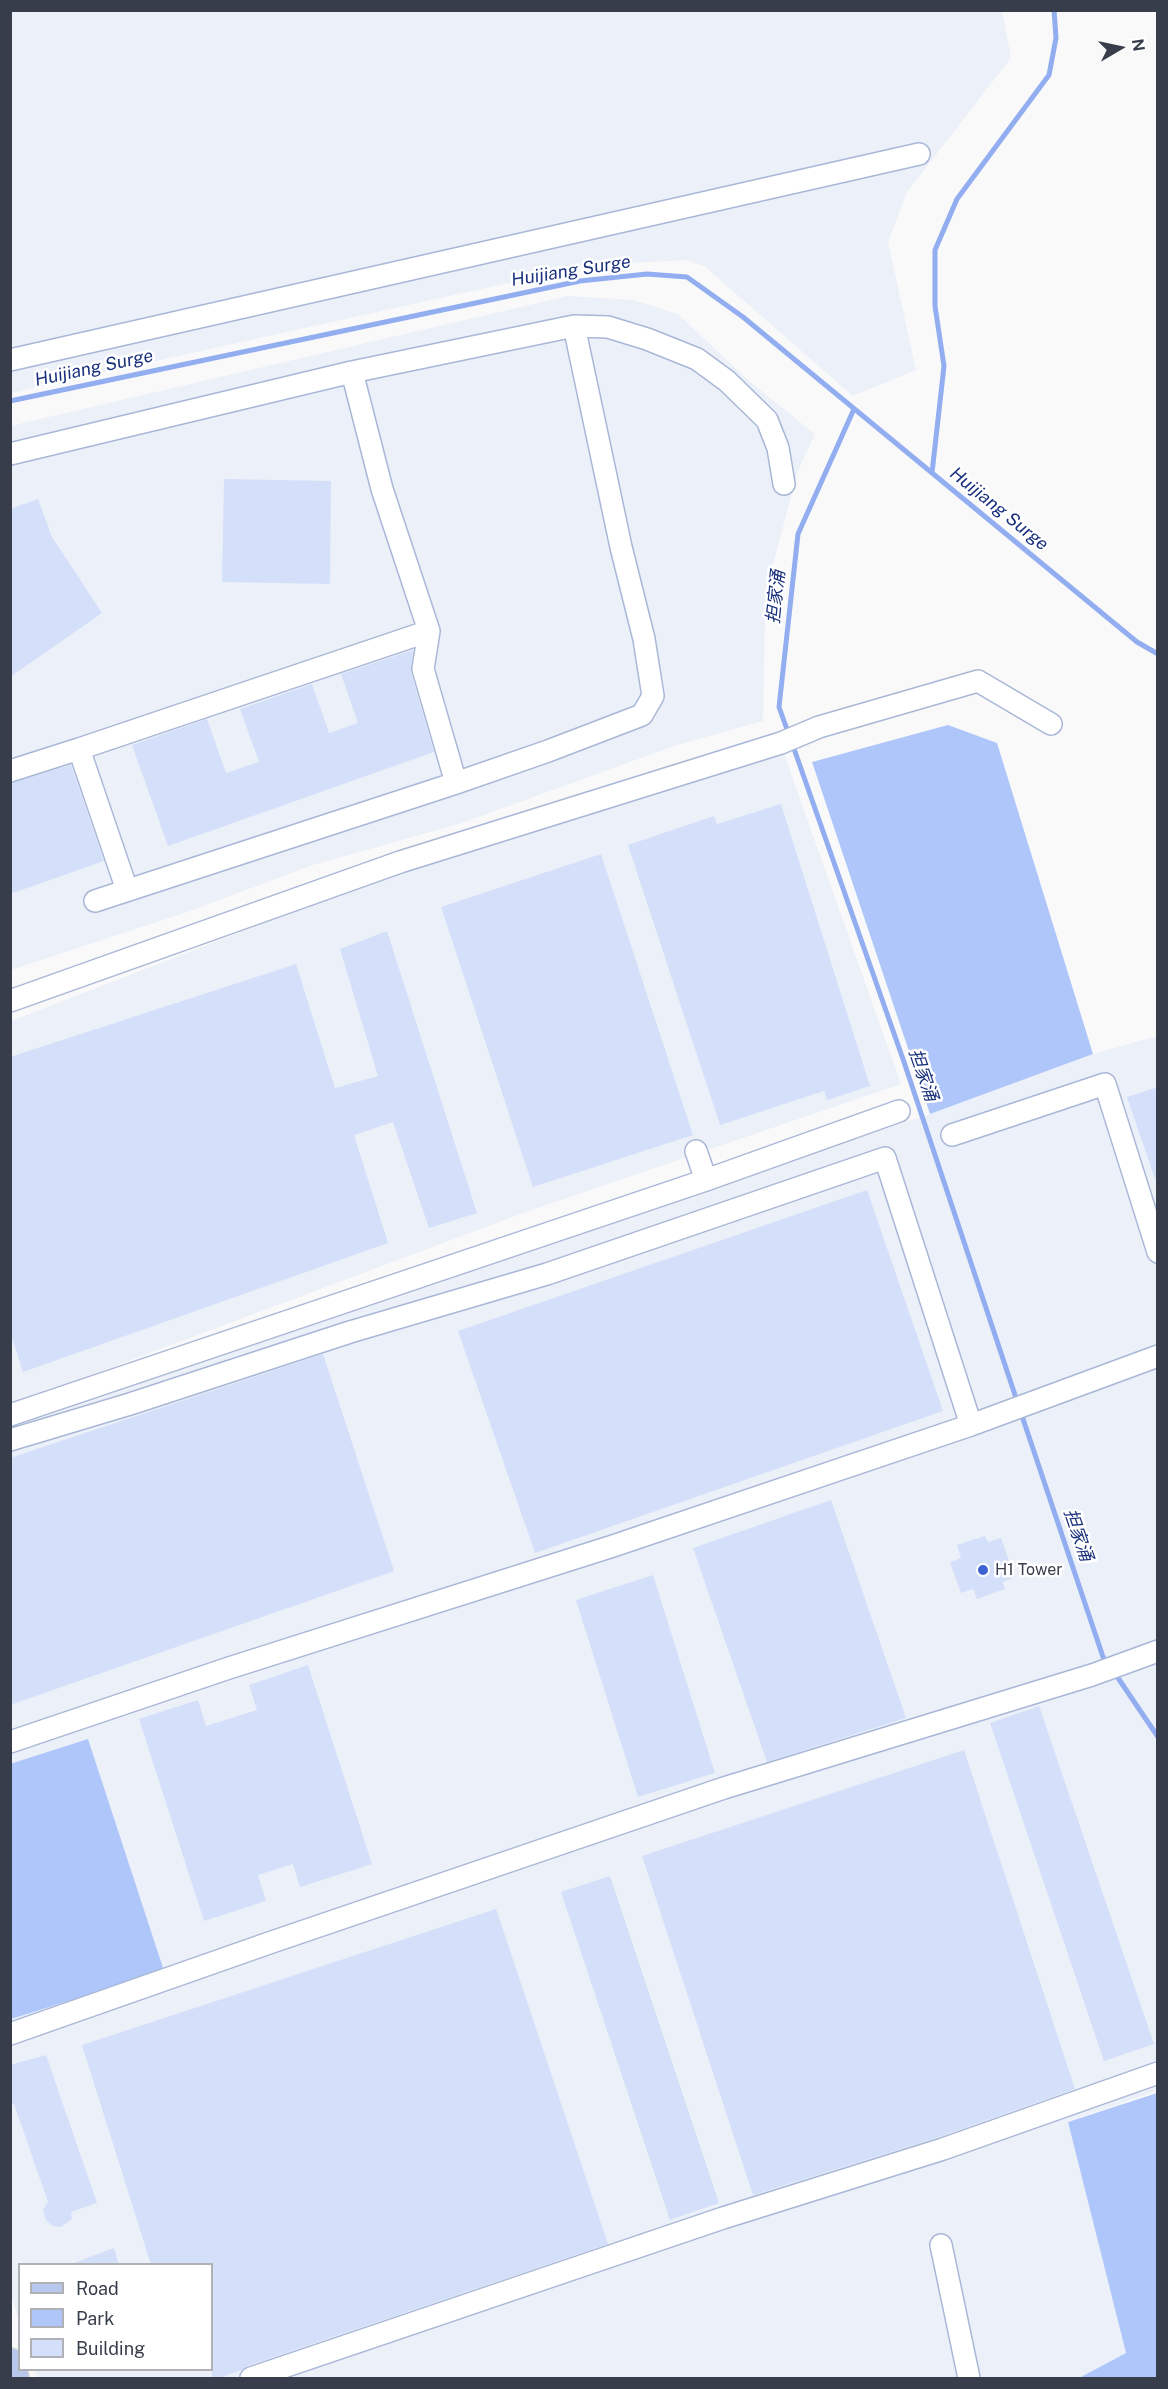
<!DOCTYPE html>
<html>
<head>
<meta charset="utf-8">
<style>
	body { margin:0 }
	#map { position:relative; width:1168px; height:2389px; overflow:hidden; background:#f9f9f9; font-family:"Public Sans",sans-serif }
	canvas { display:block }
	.frame { position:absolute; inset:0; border:12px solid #373d4a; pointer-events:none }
	.legend { position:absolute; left:18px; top:2263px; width:195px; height:108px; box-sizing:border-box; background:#fff; border:2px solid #afb1b7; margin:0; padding:8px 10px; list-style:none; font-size:18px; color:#373d4a }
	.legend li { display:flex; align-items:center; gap:12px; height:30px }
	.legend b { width:30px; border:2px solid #afb1b7 }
	.north { position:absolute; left:1090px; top:18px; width:60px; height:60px; -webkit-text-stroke:4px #fff; paint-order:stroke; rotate:81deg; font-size:16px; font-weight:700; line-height:24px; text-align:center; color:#373d4a }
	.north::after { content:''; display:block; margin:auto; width:21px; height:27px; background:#373d4a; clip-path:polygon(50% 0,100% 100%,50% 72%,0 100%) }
</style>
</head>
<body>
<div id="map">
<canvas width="1168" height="2389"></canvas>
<div class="frame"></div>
<ul class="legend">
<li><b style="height:8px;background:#b8c8ed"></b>Road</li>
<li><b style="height:16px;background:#afc6fb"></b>Park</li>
<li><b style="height:16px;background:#d4e0fa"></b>Building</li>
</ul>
<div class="north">N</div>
</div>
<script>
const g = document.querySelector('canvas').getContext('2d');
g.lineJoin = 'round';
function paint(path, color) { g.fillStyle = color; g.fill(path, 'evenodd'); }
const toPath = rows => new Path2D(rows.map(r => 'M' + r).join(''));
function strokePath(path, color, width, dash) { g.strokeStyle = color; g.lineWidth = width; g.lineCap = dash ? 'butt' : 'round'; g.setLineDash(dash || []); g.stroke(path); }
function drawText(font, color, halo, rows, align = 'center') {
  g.font = font + ' "Public Sans","Noto Sans SC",sans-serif'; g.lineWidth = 5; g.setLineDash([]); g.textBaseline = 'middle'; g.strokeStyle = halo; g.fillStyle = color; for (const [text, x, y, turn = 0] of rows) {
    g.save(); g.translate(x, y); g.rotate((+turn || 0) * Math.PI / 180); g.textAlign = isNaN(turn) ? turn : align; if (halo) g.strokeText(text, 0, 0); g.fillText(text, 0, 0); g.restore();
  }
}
const built = toPath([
	[1002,10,1011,58,907,192,888,242,916,370,853,396,704,266,686,260,590,265,11,393,10,11],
	[568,296,633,300,678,314,749,381,815,434,798,471,773,564,765,622,763,721,677,745,459,824,313,865,190,911,11,970,10,426],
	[782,748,901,1084,523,1213,11,1405,11,1021,411,866],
	[1157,1036,1157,2091,1016,2139,1068,2122,1126,2353,1079,2378,38,2378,35,2370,212,2370,212,2264,20,2264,19,2322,11,2294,10,1419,930,1114,1093,1054]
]);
const green = toPath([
	[948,725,997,743,1093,1054,930,1114,812,762],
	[88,1739,164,1971,11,2019,10,1764],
	[1157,2093,1157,2378,1079,2378,1126,2353,1068,2122]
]);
const stream = toPath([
	[10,401,580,281,647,274,687,277,743,317,1137,642,1158,654],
	[932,473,944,366,935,306,935,250,957,199,1049,75,1056,38,1054,10],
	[789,735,779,707,798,534,854,409],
	[792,743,904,1062,1017,1401],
	[1020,1410,1103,1657,1109,1665],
	[1114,1672,1158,1737]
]);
const building = toPath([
	[224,479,331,481,330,584,222,582],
	[38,499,52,537,102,613,10,677,10,509],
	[413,650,411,673,434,752,168,846,132,745,207,719,226,773,259,762,240,709,312,684,329,733,358,723,341,674],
	[71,765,104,861,10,894,10,783],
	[781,804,870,1086,827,1100,824,1091,720,1125,628,845,714,816,717,824],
	[601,854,693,1135,533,1187,441,907],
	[387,931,477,1213,429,1228,393,1122,354,1135,388,1243,23,1372,10,1332,10,1057,296,964,335,1088,378,1076,340,949],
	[1158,1087,1158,1179,1155,1179,1127,1097],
	[867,1190,943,1411,535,1553,458,1331],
	[323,1354,394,1571,10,1705,10,1458],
	[831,1500,906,1718,767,1762,693,1548],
	[985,1536,988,1542,1001,1538,1015,1577,1003,1582,1005,1589,977,1599,973,1589,961,1593,950,1562,961,1558,957,1545],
	[653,1575,715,1773,638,1797,576,1600],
	[308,1665,372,1864,300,1887,293,1864,258,1875,266,1901,204,1921,139,1719,198,1700,206,1726,257,1710,249,1685],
	[1039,1706,1154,2044,1104,2061,990,1723],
	[964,1750,1075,2089,939,2137,753,2195,642,1856],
	[610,1876,719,2203,670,2220,561,1892],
	[496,1909,608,2244,247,2366,241,2370,217,2379,212,2379,212,2265,151,2265,82,2045],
	[46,2055,97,2203,71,2212,72,2219,61,2227,53,2226,46,2220,43,2210,48,2202,14,2104,10,2105,10,2065],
	[114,2248,119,2265,75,2265,74,2263]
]);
const minor = toPath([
	[10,360,919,154],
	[10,454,352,372,574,326,608,327,647,339,697,359,727,381,767,420,778,448,784,484],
	[429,631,423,669,456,783],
	[79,749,429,631,382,489,352,372],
	[10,771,79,749,127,890],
	[95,901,456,783,548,751,642,715,653,696,644,639,621,547,574,326],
	[10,1001,400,862,781,743,819,727,978,681,1051,724],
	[952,1135,1105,1084,1158,1252],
	[696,1151,706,1180],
	[10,1415,706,1180,899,1111],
	[10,1440,130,1404,350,1332,547,1274,885,1158,971,1425,1158,1356],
	[10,1742,229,1668,613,1546,971,1425],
	[10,2034,272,1942,724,1788,1092,1675,1158,1651],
	[941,2245,969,2378],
	[251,2378,723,2218,943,2149,1158,2073]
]);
const major = toPath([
	[10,2362,15,2378]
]);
const markers = [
	[983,1570,6,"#3e62d4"]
];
const poiNames = [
	["H1 Tower",995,1570]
];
const waterNames = [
	["Huijiang Surge",571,271,-9],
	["Huijiang Surge",94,368,-12],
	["Huijiang Surge",999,509,39],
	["担家涌",776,597,-84],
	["担家涌",923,1075,71],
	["担家涌",1078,1535,71]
];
paint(built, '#ecf0f8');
paint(green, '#afc6fb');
strokePath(stream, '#92aef1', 5);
paint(building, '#d4e0fa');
strokePath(minor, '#a9b7d7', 24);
strokePath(major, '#d3d4d7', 30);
strokePath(minor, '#fff', 21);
strokePath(major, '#b8c8ed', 27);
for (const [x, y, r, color] of markers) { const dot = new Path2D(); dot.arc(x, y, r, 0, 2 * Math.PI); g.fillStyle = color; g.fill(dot); strokePath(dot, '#fff', 2); }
drawText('16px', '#373d4a', '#fff', poiNames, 'left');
drawText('italic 18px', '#1a317d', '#fff', waterNames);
</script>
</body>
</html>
